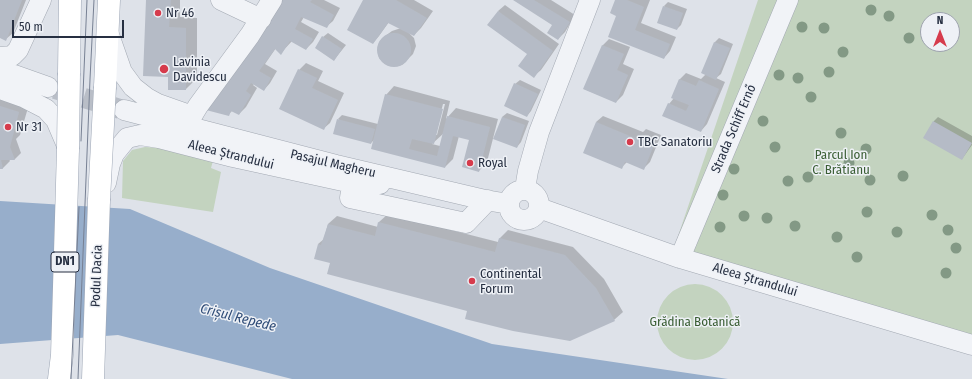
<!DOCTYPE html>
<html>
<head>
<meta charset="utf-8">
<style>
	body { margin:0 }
	#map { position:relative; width:972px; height:379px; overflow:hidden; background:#dee2e9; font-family:"Fira Sans Condensed",sans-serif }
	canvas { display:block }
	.north { position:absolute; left:920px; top:12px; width:40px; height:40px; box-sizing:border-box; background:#eef1f6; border:1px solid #9ea3ae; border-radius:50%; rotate:0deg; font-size:11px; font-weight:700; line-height:16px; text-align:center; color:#262f41 }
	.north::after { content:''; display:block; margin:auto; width:14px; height:18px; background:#d63b4c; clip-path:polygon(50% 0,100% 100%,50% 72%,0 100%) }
	.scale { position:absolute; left:12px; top:20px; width:112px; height:18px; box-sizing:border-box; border:2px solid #262f41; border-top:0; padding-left:5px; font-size:12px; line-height:14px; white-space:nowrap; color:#262f41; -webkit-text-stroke:3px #eef1f6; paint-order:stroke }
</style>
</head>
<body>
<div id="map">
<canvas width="972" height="379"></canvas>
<div class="north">N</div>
<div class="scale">50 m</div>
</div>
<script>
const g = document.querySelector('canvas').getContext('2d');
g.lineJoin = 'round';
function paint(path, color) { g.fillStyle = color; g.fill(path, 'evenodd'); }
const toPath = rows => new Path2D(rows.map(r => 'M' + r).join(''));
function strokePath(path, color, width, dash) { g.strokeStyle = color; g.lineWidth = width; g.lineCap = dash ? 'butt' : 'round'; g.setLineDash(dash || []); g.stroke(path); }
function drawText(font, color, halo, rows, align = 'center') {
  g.font = font + ' "Fira Sans Condensed",sans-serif'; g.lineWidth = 3; g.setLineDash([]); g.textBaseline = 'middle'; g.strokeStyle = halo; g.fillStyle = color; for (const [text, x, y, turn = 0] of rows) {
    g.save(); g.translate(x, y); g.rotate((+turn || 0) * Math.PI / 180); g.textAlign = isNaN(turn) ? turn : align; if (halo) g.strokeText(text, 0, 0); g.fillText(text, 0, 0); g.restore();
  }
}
const green = toPath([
	[758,0,972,0,972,341,674,248],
	[928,20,952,20,952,44,928,44],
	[145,147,163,148,214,157,211,168,221,172,213,212,122,198,123,161,132,150],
	'657 322a38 38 0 1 1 76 0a38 38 0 1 1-76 0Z'
]);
const water = toPath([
	[0,201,130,209,270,268,492,344,728,379,292,379,118,335,0,344]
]);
const shadow = toPath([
	[0,0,26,0,13,33,6,39,0,37],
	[147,0,180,0,180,17,197,18,197,78,186,89,169,76],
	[283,0,324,0,340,8,333,21,326,27,304,17,301,22,319,32,313,42,306,49,292,41,281,53,276,48,265,64,277,71,270,83,264,90,254,84,253,85,257,88,246,107,239,114,232,111,228,115],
	[365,0,414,0,433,11,421,28,414,35,409,33,414,38,416,46,413,54,402,65,393,66,385,64,379,58,378,49,380,41,385,36,392,31,401,28,389,22,379,36,373,43],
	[515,0,551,0,575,15,565,32,558,39,553,24],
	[616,0,650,0,641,23,676,37,670,51,664,58,618,15],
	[668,2,687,9,681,25,677,29,664,6],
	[505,5,559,44,541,70,534,76,528,54,498,11],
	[328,33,346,45,334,60,323,37],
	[719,38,733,44,721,74,716,78,725,82,707,124,701,131,669,104,674,98,679,80,686,73,701,79,706,74,715,42],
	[609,39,630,47,623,64,634,69,623,95,616,102,584,89,603,45],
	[306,63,323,71,318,81,344,93,330,123,323,129,299,70],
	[520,80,541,90,531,111,527,116,515,84],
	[394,86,450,101,446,119,456,108,498,119,487,162,479,171,470,139,459,136,453,159,445,167,375,139,371,143,338,119,342,115,378,124,386,95],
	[443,104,445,104,437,135,435,135],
	[444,133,440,146,432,144],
	[0,92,30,101,20,135,16,139,21,153,15,159,9,159,10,161,3,168,0,168],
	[507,113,529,121,521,142,517,147,502,117],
	[603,116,643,132,646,129,661,135,650,162,644,168,627,162,622,167,596,122],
	[938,117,972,136,972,145,962,159,925,137,934,121],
	[388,214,498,242,500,238,508,230,573,247,604,279,623,312,614,320,468,310,331,262,318,244,324,239,328,224,337,216,378,227,379,222]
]);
const building = toPath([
	[0,0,22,0,6,41,0,38],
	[146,0,171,0,169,27,186,28,186,90,168,90,168,77,143,76],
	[282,0,312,0,310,2,334,15,327,28,301,17,295,29,313,39,306,50,290,41,281,55,275,49,259,71,271,78,264,91,251,83,246,91,251,95,239,115,231,111,229,116,206,110],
	[363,0,396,0,427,18,414,36,388,23,373,44,347,30],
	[513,0,534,0,570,22,558,40,547,33,552,25],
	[615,0,627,0,644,7,635,30,670,44,664,59,608,37,616,16,610,13],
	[663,6,683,13,677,30,657,23],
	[498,11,553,51,534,78,518,66,527,54,487,25],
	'377 50a17 17 0 1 1 34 0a17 17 0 1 1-34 0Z',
	[322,36,342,49,334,61,315,48],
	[714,42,730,48,716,80,701,73],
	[602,45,624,54,617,70,628,75,616,103,583,89],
	[298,69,317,78,312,88,338,100,324,130,279,109],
	[679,79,696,86,699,80,719,89,701,132,662,116,668,103,686,111,689,105,671,98],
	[514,83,538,94,527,117,504,106],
	[385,94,443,109,434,144,412,139,409,149,437,156,447,116,490,127,479,172,462,167,469,140,453,136,445,168,371,149],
	[0,106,19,112,10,147,15,160,1,160,3,169,0,169],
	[502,117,525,125,517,148,493,139],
	[337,119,375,129,371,144,333,134],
	[933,121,972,143,962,160,923,138],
	[596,122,637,139,638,135,655,142,644,170,625,162,622,169,583,153],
	[378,222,495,252,499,238,565,255,596,288,615,321,570,341,513,331,465,319,467,311,327,274,330,263,314,259,318,244,321,245,328,224,375,236]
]);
const minorTunnel = toPath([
	[55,89,120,109]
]);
const minor = toPath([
	[221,0,261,19],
	[108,32,122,72,133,87,147,98,158,104,192,116],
	[0,57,12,56,18,50,41,0],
	[0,70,48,87],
	[0,89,23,97,46,109,56,120,68,148],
	[124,110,336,165,485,200,509,204],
	[192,116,198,106,250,35,272,0],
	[106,183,110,164,114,154,127,138,140,135,159,138,233,157,352,183,380,184],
	[352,183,350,198,466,223,488,200],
	[525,189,528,171,539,132,590,0],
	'509 205a15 15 0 1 1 30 0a15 15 0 1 1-30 0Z',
	[539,208,680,258,972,345],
	[680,258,788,0]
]);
const major = toPath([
	[69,73,70,0],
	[105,87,109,0],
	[59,379,62,355,68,149],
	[93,379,99,200]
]);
const tram = toPath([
	[81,141,87,0],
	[71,379,79,207],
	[78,379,90,79,94,0]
]);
const majorBridge = toPath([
	[68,149,69,73],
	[99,200,105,87]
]);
const trees = [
	[871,10],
	[889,16],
	[802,27],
	[824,28],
	[909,38],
	[843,52],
	[829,72],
	[779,75],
	[798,78],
	[811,97],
	[763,121],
	[841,133],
	[775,147],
	[866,149],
	[849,163],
	[734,169],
	[903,176],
	[808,177],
	[870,180],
	[788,181],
	[723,195],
	[867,212],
	[932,215],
	[744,216],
	[767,218],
	[795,226],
	[720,227],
	[948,230],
	[897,232],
	[837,237],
	[956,248],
	[857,257],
	[946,273]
];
const markers = [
	[158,13,4,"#d63b4c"],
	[164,69,5,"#d63b4c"],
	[8,127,4,"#d63b4c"],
	[630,142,4,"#d63b4c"],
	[470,163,4,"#d63b4c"],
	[472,281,4,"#d63b4c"]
];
const shields = [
	[65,262,28]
];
const shieldNames = [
	["DN1",65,262]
];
const poiNames = [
	["Nr 46",166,13],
	["Lavinia",173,62],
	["Davidescu",173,77],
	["Nr 31",16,127],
	["TBC Sanatoriu",638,142],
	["Royal",478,163],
	["Continental",480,274],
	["Forum",480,289]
];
const streetNames = [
	["Strada Schiff Ernő",734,129,-67],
	["Aleea Ștrandului",231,155,14],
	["Pasajul Magheru",333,164,13],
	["Podul Dacia",97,276,-88],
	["Aleea Ștrandului",755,280,17]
];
const parkNames = [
	["Parcul Ion",841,155],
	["C. Brătianu",841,170],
	["Grădina Botanică",695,322]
];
const waterNames = [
	["Crișul Repede",238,318,14]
];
paint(green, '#c3d3bf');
paint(water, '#97aecb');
paint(shadow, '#0003');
paint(building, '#b5bbc6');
strokePath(minorTunnel, '#b9bec7', 20, [20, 10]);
strokePath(minor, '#a3a9b3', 21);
strokePath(major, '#9da6b5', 23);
strokePath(minor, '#f1f3f7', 20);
strokePath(major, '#fff', 22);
strokePath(tram, '#778093', 1);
strokePath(majorBridge, '#9da6b5', 23, []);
strokePath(majorBridge, '#fff', 22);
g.fillStyle = '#839985';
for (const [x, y] of trees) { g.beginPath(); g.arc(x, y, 5.5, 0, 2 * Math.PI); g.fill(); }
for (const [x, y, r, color] of markers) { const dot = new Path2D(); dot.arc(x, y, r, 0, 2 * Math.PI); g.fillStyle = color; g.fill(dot); strokePath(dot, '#eef1f6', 1.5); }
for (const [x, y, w] of shields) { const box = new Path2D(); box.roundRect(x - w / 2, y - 10, w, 20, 3); g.fillStyle = '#eef1f6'; g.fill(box); strokePath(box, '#262f41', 1); }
drawText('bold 12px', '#262f41', null, shieldNames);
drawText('13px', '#262f41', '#eef1f6', poiNames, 'left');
drawText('13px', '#262f41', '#eef1f6', streetNames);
drawText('13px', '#395d33', '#eef1f6', parkNames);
drawText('italic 14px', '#2e4b77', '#eef1f6', waterNames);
</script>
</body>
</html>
